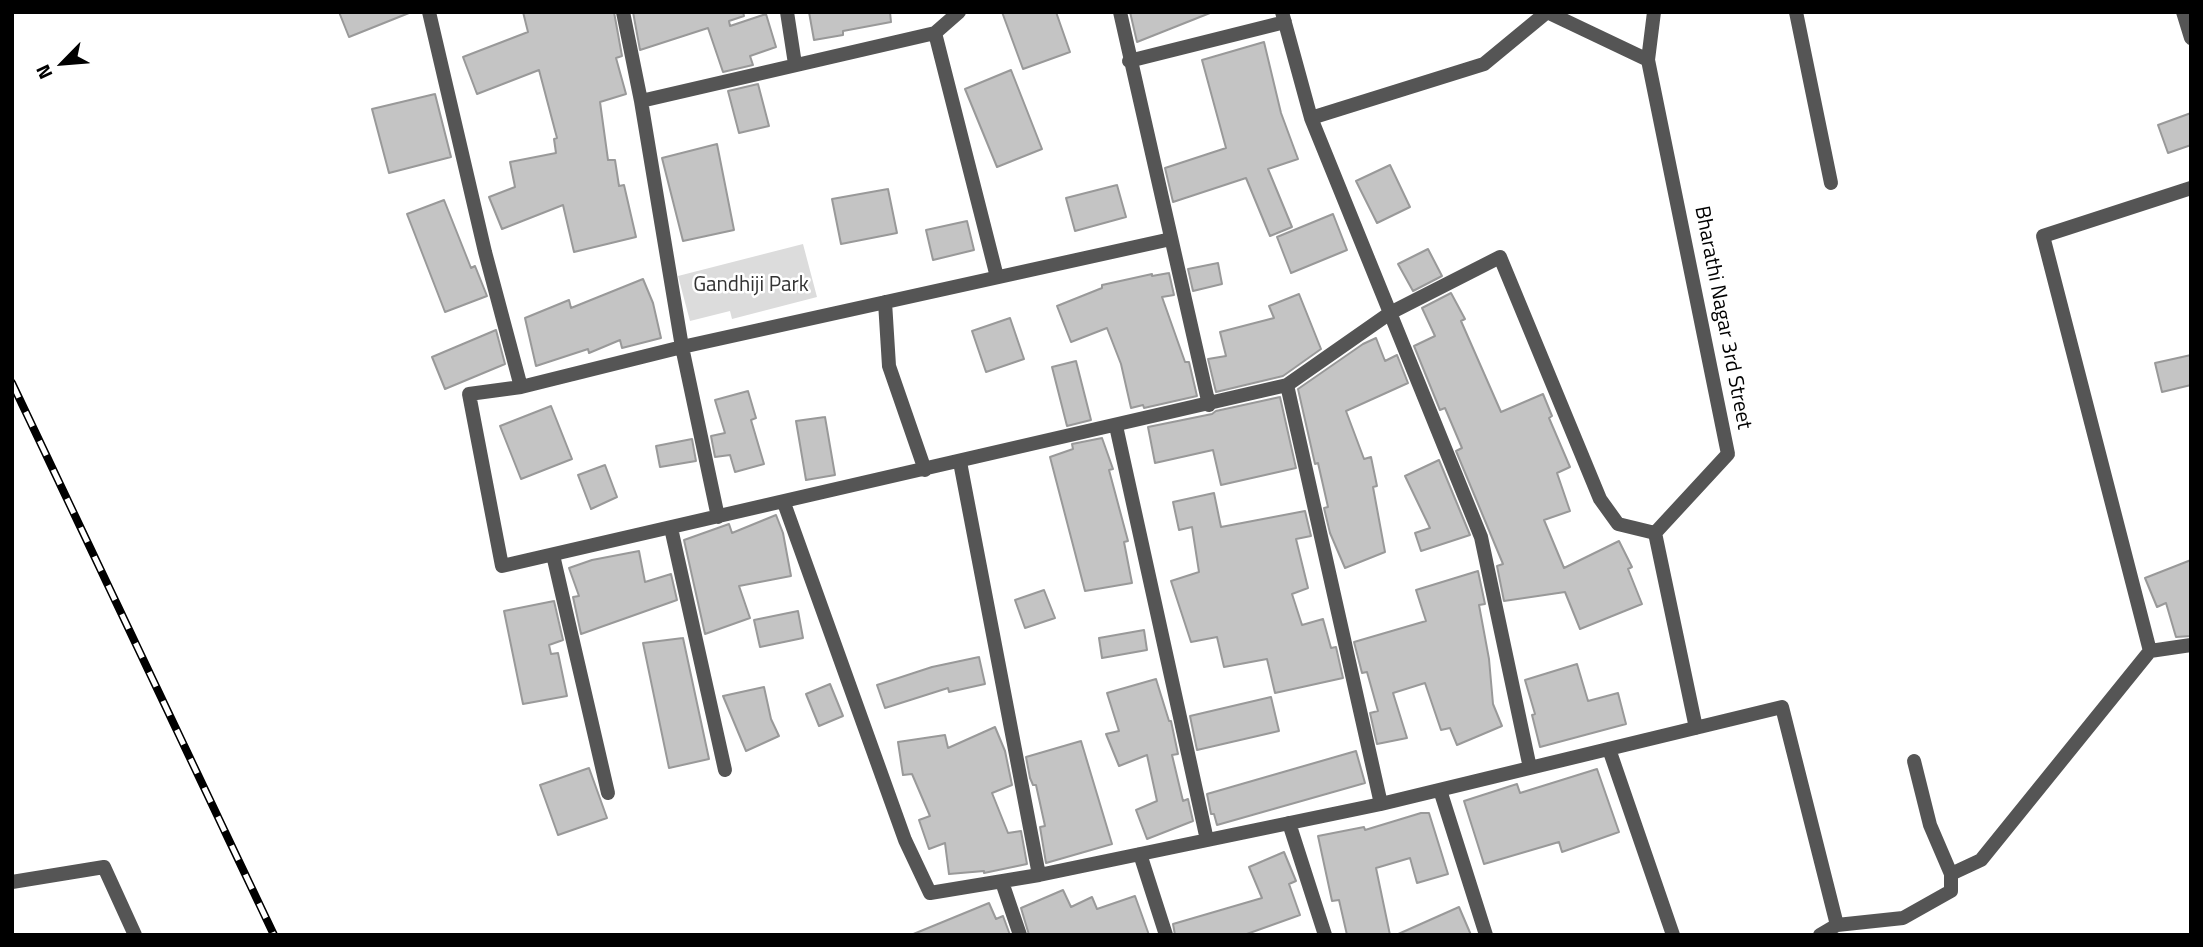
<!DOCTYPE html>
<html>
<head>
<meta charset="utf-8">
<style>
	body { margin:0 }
	#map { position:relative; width:2203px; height:947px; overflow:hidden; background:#fff; font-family:"Titillium Web",sans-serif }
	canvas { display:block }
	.frame { position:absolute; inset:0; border:14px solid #000; pointer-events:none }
	.north { position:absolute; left:28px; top:28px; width:70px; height:70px; -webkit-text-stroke:5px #fff; paint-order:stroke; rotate:245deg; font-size:19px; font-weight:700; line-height:28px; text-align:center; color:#000 }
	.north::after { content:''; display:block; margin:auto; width:24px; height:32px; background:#000; clip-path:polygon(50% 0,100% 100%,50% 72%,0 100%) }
</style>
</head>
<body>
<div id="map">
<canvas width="2203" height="947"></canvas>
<div class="frame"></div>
<div class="north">N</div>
</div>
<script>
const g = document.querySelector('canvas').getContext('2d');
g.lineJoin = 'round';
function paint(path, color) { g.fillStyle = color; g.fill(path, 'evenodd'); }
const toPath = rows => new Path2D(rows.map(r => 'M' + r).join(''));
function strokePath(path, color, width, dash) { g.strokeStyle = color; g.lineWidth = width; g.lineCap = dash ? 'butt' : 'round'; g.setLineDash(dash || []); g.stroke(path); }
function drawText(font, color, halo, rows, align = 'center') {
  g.font = font + ' "Titillium Web",sans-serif'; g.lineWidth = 5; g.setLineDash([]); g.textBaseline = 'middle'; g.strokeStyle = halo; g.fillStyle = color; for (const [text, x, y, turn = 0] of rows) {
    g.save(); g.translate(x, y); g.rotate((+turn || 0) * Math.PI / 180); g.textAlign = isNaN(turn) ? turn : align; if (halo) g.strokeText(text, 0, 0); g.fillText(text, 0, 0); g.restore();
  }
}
const green = toPath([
	[803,244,817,297,732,319,730,311,690,321,678,276]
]);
const building = toPath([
	[339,12,409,12,409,13,349,37,339,12],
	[523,12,614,12,622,56,616,58,626,94,600,102,608,160,615,160,619,186,624,185,636,237,574,252,563,205,502,229,489,197,515,187,510,162,556,153,554,139,557,138,539,70,477,94,463,57,528,32,523,12],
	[633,12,743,12,744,16,729,21,730,26,766,14,776,47,750,56,753,65,723,72,708,28,640,50,633,12],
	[809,12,890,12,891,22,843,31,843,35,814,40,809,12],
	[1002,12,1056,12,1070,52,1023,69,1002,12],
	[1130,12,1210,12,1210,13,1137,42,1130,12],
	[1264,42,1281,113,1298,159,1268,169,1292,227,1270,236,1246,178,1173,202,1165,168,1226,148,1202,60,1264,42],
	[1011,70,1042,149,997,167,965,89,1011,70],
	[758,84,769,126,739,133,728,91,758,84],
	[435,94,451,157,389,173,372,109,435,94],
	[2191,113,2191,145,2168,153,2158,125,2191,113],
	[717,144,734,230,683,241,662,158,717,144],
	[1390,165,1410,207,1377,223,1356,181,1390,165],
	[1117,185,1126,217,1075,231,1066,198,1117,185],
	[888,189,897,233,841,244,832,199,888,189],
	[444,200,471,268,475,266,487,296,445,312,407,214,444,200],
	[1333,214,1347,250,1291,273,1277,237,1333,214],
	[967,221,974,250,933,260,926,230,967,221],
	[1428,249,1442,276,1413,291,1398,264,1428,249],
	[1218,263,1222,284,1193,291,1188,269,1218,263],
	[1169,273,1174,295,1162,297,1185,362,1189,362,1197,396,1144,408,1143,405,1131,408,1121,364,1107,328,1071,342,1057,306,1102,288,1102,285,1152,274,1152,276,1169,273],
	[643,279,653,303,661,338,622,348,620,340,589,353,588,349,536,366,525,318,569,300,571,308,643,279],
	[1451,293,1465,319,1461,321,1501,412,1543,394,1552,416,1549,418,1570,467,1557,473,1570,511,1544,520,1564,568,1619,541,1632,567,1628,569,1642,604,1580,629,1565,592,1504,601,1497,566,1503,564,1456,451,1462,448,1445,408,1440,410,1414,346,1435,336,1422,308,1451,293],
	[1299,294,1321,349,1283,376,1216,392,1208,359,1226,356,1220,332,1274,318,1269,306,1299,294],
	[1010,318,1024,359,986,372,972,331,1010,318],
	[496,330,505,364,445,389,432,357,496,330],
	[1376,338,1385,361,1397,355,1408,383,1346,411,1364,459,1371,457,1377,486,1373,487,1385,552,1345,568,1330,533,1324,508,1328,507,1318,463,1315,464,1298,389,1363,344,1376,338],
	[2191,355,2191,385,2162,392,2155,363,2191,355],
	[1076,361,1091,420,1067,426,1052,367,1076,361],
	[748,391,756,418,751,420,764,464,735,472,730,455,715,457,711,436,725,433,715,400,748,391],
	[1280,397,1296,468,1221,485,1213,450,1155,463,1148,427,1212,414,1216,411,1280,397],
	[551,406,572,459,521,479,500,426,551,406],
	[825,417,835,475,806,480,796,421,825,417],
	[1102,438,1113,469,1109,470,1128,541,1124,542,1132,583,1085,591,1050,457,1073,449,1072,444,1102,438],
	[692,439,696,461,660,467,656,446,692,439],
	[1439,460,1470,535,1421,551,1415,533,1430,528,1405,476,1439,460],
	[605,465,617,497,591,509,578,475,605,465],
	[1214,493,1221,527,1305,511,1311,536,1296,539,1308,588,1292,594,1302,625,1323,619,1331,648,1336,647,1343,678,1275,693,1267,659,1224,667,1217,637,1191,642,1171,581,1199,572,1192,527,1179,530,1173,502,1214,493],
	[776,515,783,533,791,576,739,586,750,618,705,634,684,540,729,524,732,533,776,515],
	[639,551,645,582,671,574,677,600,581,634,573,597,579,596,569,568,592,560,639,551],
	[2191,560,2191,636,2176,637,2166,603,2157,607,2145,578,2191,560],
	[1478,571,1485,604,1479,605,1489,659,1493,704,1502,726,1457,745,1450,728,1441,730,1425,683,1393,693,1407,738,1377,744,1370,713,1378,711,1367,672,1362,673,1354,642,1426,621,1416,590,1478,571],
	[1044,590,1055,618,1025,628,1015,600,1044,590],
	[554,601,563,640,549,645,551,654,558,653,567,696,523,704,504,611,554,601],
	[798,611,803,638,760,647,754,620,798,611],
	[1144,630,1147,650,1102,658,1099,638,1144,630],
	[683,638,709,759,669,768,643,643,683,638],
	[979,657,985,684,949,692,948,688,885,708,877,685,932,667,979,657],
	[1577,664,1588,701,1618,693,1626,724,1540,747,1532,715,1535,714,1525,680,1577,664],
	[1156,679,1169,721,1171,721,1178,754,1172,755,1183,801,1188,799,1193,821,1147,839,1136,810,1157,801,1147,755,1119,766,1106,734,1119,731,1107,693,1156,679],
	[830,684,843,716,819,726,806,694,830,684],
	[764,687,771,719,779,736,746,751,723,696,764,687],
	[1271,697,1279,731,1197,750,1190,716,1271,697],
	[995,727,1005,751,1012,785,992,793,1008,833,1021,831,1027,864,984,873,984,871,949,874,945,843,929,849,919,820,930,816,912,774,903,775,898,742,945,735,948,748,995,727],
	[1081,741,1112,844,1046,863,1040,827,1045,826,1036,785,1033,785,1030,778,1026,757,1081,741],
	[1356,751,1365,783,1217,825,1214,814,1211,814,1207,794,1356,751],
	[589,768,607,818,558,835,540,785,589,768],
	[1597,769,1619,832,1562,852,1559,842,1484,864,1464,801,1517,784,1520,793,1597,769],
	[1421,813,1429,813,1448,874,1417,883,1410,858,1376,868,1390,935,1347,935,1339,900,1332,901,1318,836,1364,827,1365,830,1421,813],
	[1284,852,1296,881,1289,884,1300,915,1244,935,1175,935,1173,924,1262,898,1249,867,1284,852],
	[1063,890,1071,907,1092,897,1097,909,1135,896,1149,935,1029,935,1021,908,1063,890],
	[989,903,996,919,1003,916,1010,935,911,935,989,903],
	[1459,907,1471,935,1396,935,1459,907]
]);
const street = toPath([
	[429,12,485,252,521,387],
	[623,12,641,101,935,33,959,12],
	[787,12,795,64],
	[1120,12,1209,405],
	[1282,12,1311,118,1481,537,1530,768],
	[1547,12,1648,60],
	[1654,12,1648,60,1728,454,1655,533,1696,728],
	[1796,12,1831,183],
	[2183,12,2191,38],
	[935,33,997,277],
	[1129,61,1285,22],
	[641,101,682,347,718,517],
	[1311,118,1484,64,1547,12],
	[1171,239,682,347,521,387,469,394,502,566,1287,385,1390,313,1500,257,1600,499,1618,524,1655,533],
	[885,302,889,366,925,470],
	[1287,385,1381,804],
	[1116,426,1207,840],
	[960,462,1039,875],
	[784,503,905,840,930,893,1039,875,1381,804,1782,707,1837,925],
	[671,528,725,770],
	[553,555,608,793],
	[2150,651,2043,236,2191,188],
	[1609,749,1673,935],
	[1440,790,1486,935],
	[1289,823,1325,935],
	[1140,854,1166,935],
	[1951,874,1981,860,2150,651,2191,645],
	[12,882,104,867,135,935],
	[1002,882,1020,935],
	[1820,935,1837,925,1903,918,1951,891,1951,874,1930,825,1914,761]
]);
const rail = toPath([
	[12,383,274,935]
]);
const parkNames = [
	["Gandhiji Park",751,286]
];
const streetNames = [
	["Bharathi Nagar 3rd Street",1722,318,79]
];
paint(green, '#dcdcdc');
paint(building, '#c4c4c4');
strokePath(building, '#999', 2);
strokePath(street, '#555', 14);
strokePath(rail, '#000', 8);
strokePath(rail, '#fff', 5, [16]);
drawText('21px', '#333', '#fff', parkNames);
drawText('21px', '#000', '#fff', streetNames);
</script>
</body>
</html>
